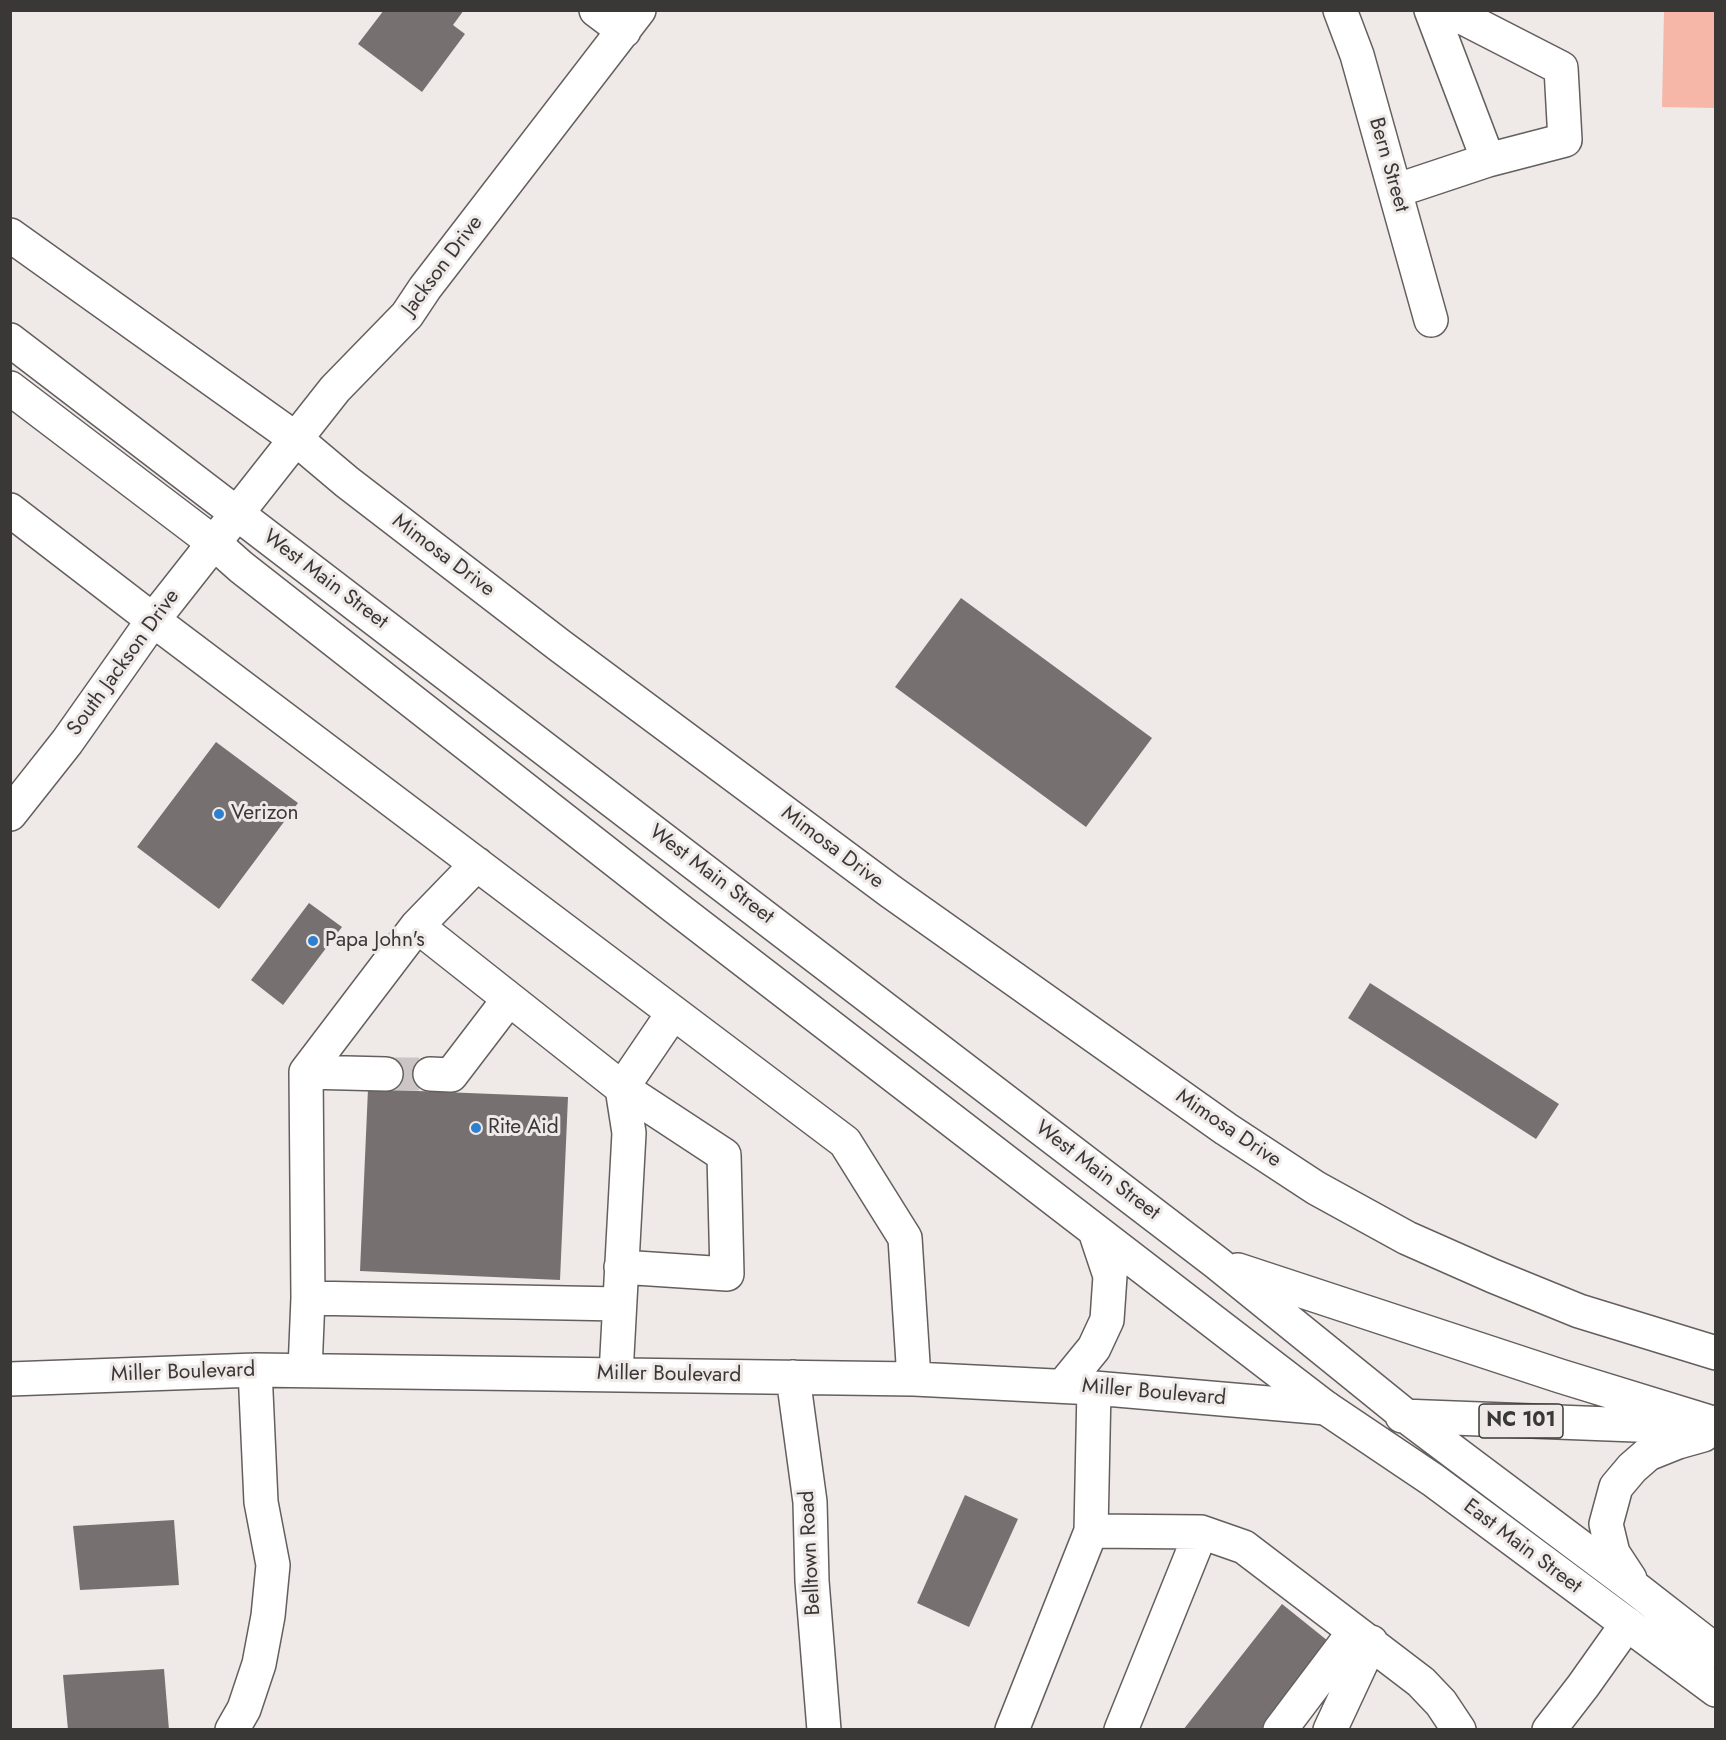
<!DOCTYPE html>
<html>
<head>
<meta charset="utf-8">
<style>
	body { margin:0 }
	#map { position:relative; width:1726px; height:1740px; overflow:hidden; background:#efe9e7; font-family:Jost,sans-serif }
	canvas { display:block }
	.frame { position:absolute; inset:0; border:12px solid #3a3837; pointer-events:none }
</style>
</head>
<body>
<div id="map">
<canvas width="1726" height="1740"></canvas>
<div class="frame"></div>
</div>
<script>
const g = document.querySelector('canvas').getContext('2d');
g.lineJoin = 'round';
function paint(path, color) { g.fillStyle = color; g.fill(path, 'evenodd'); }
const toPath = rows => new Path2D(rows.map(r => 'M' + r).join(''));
function strokePath(path, color, width, dash) { g.strokeStyle = color; g.lineWidth = width; g.lineCap = dash ? 'butt' : 'round'; g.setLineDash(dash || []); g.stroke(path); }
function drawText(font, color, halo, rows, align = 'center') {
  g.font = font + ' Jost,sans-serif'; g.lineWidth = 6; g.setLineDash([]); g.textBaseline = 'middle'; g.strokeStyle = halo; g.fillStyle = color; for (const [text, x, y, turn = 0] of rows) {
    g.save(); g.translate(x, y); g.rotate((+turn || 0) * Math.PI / 180); g.textAlign = isNaN(turn) ? turn : align; if (halo) g.strokeText(text, 0, 0); g.fillText(text, 0, 0); g.restore();
  }
}
const green = toPath([
	[1664,11,1715,11,1715,108,1662,107]
]);
const building = toPath([
	[384,10,464,10,453,25,465,34,422,92,358,44],
	[961,598,1152,738,1086,827,895,687],
	[216,742,298,803,219,909,137,847],
	[309,903,342,927,283,1005,251,980],
	[1370,983,1559,1104,1536,1139,1348,1018],
	[368,1089,568,1097,560,1280,360,1271],
	[965,1495,1018,1519,969,1627,917,1603],
	[174,1520,179,1585,80,1590,73,1526],
	[1282,1604,1333,1645,1265,1730,1183,1730],
	[164,1669,169,1730,68,1730,63,1675]
]);
const minorTunnel = toPath([
	[386,1074,430,1074]
]);
const minor = toPath([
	[596,10,624,31],
	[1340,10,1357,55,1431,320],
	[1448,10,1561,68,1565,140,1488,160],
	[1395,191,1488,160,1431,10],
	[10,235,296,439,347,482,559,645,890,891,1226,1129,1316,1188,1407,1238,1493,1276,1579,1311,1716,1353],
	[10,510,153,620,845,1142,905,1238,914,1379],
	[10,814,67,742,153,620,335,389,407,315,425,288,639,10],
	[417,926,622,1088,724,1155,727,1274,621,1267],
	[306,1072,386,1074],
	[430,1074,451,1075,509,999],
	[308,1298,619,1304],
	[305,1370,308,1298,306,1072,417,926,477,864],
	[616,1374,629,1133,622,1088,673,1013],
	[793,1377,810,1502,812,1581,824,1730],
	[10,1379,255,1370,914,1379,1094,1388,1326,1408],
	[1091,1531,1201,1532,1244,1547,1421,1682,1441,1703,1459,1730],
	[232,1730,244,1709,259,1664,268,1616,273,1565,261,1502,255,1370],
	[1012,1730,1091,1531,1094,1388],
	[1121,1730,1201,1532],
	[1280,1730,1354,1632],
	[1330,1730,1371,1642],
	[1549,1730,1583,1686,1627,1624]
]);
const major = toPath([
	[10,340,1217,1263,1406,1416,1635,1588,1716,1651],
	[10,388,214,543,241,567,675,907,1214,1322,1326,1408,1433,1480,1716,1690],
	[1238,1270,1560,1376,1716,1424],
	[1063,1386,1094,1348,1107,1320,1110,1276,1095,1231],
	[1402,1416,1687,1427],
	[1630,1579,1613,1553,1606,1524,1616,1487,1632,1468,1648,1454,1678,1442,1703,1435]
]);
const markers = [
	[219,814,6,"#2d80cf"],
	[313,941,6,"#2d80cf"],
	[476,1128,6,"#2d80cf"]
];
const shields = [
	[1521,1421,84]
];
const shieldNames = [
	["NC 101",1521,1421]
];
const streetNames = [
	["Bern Street",1388,165,74],
	["Jackson Drive",443,266,-53],
	["Mimosa Drive",443,556,37],
	["West Main Street",325,580,37],
	["South Jackson Drive",124,663,-54],
	["Mimosa Drive",832,848,37],
	["West Main Street",711,875,37],
	["Mimosa Drive",1228,1129,34],
	["West Main Street",1097,1171,37],
	["Miller Boulevard",183,1373,-2],
	["Miller Boulevard",669,1375,1],
	["Miller Boulevard",1154,1393,5],
	["East Main Street",1522,1547,37],
	["Belltown Road",811,1553,-93]
];
const poiNames = [
	["Verizon",231,814],
	["Papa John's",325,941],
	["Rite Aid",488,1128]
];
paint(green, '#f6b6a8');
paint(building, '#767170');
strokePath(minorTunnel, '#cbc6c4', 33, [33, 16]);
strokePath(minor, '#645f5e', 36);
strokePath(major, '#645f5e', 36);
strokePath(minor, '#fff', 33);
strokePath(major, '#fff', 33);
for (const [x, y, r, color] of markers) { const dot = new Path2D(); dot.arc(x, y, r, 0, 2 * Math.PI); g.fillStyle = color; g.fill(dot); strokePath(dot, '#efe9e7', 2); }
for (const [x, y, w] of shields) { const box = new Path2D(); box.roundRect(x - w / 2, y - 17, w, 34, 4.5); g.fillStyle = '#efe9e7'; g.fill(box); strokePath(box, '#3a3837', 1.5); }
drawText('bold 20px', '#3a3837', null, shieldNames);
drawText('21px', '#3a3837', '#efe9e7', streetNames);
drawText('21px', '#3a3837', '#efe9e7', poiNames, 'left');
</script>
</body>
</html>
